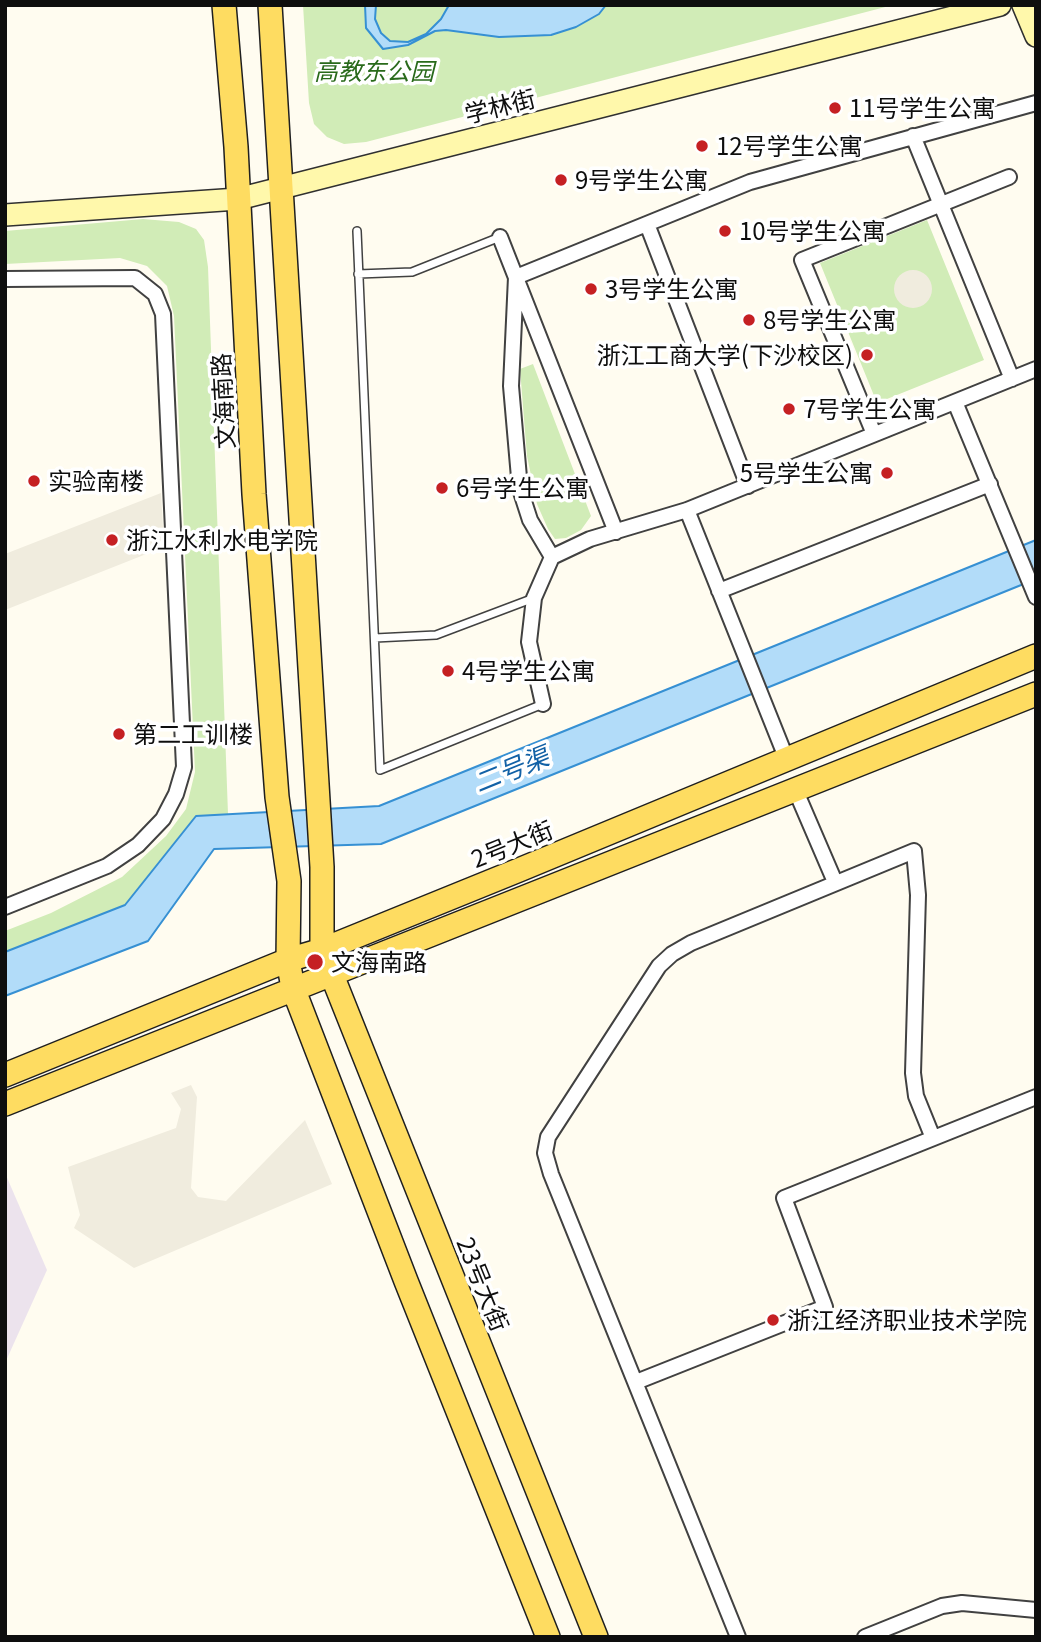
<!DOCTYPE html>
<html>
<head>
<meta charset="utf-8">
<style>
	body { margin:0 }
	#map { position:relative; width:1041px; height:1642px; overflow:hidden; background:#fffcf0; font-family:Georgia,serif }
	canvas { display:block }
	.frame { position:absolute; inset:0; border:7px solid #0e0e0e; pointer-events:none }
</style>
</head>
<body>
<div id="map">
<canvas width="1041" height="1642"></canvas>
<div class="frame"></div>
</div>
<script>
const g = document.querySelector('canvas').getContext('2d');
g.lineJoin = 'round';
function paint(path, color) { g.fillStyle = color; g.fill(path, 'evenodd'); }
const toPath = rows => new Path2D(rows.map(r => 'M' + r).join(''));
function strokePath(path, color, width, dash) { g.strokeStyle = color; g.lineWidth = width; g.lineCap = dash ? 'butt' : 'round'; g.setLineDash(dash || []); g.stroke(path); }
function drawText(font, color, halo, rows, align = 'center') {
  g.font = font + ' Georgia,"Noto Sans SC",serif'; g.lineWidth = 7; g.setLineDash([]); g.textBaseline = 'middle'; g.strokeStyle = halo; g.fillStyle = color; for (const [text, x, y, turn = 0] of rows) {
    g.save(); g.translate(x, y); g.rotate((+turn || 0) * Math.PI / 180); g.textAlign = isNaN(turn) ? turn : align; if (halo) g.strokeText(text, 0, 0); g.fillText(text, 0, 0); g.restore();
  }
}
const industrial = toPath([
	[5,1173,47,1270,5,1363]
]);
const green = toPath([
	[303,5,893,5,366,142,344,144,327,137,314,124,309,103],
	[143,219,179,222,196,229,204,240,208,267,228,814,196,816,125,905,5,952,5,931,51,913,122,877,166,836,186,809,195,772,174,316,167,286,147,266,120,258,5,264,5,231],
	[927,220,984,360,877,403,820,263],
	[533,364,591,516,581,530,566,538,555,539,548,529,537,504,527,456,520,369]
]);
const plaza = toPath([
	'894 289a19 19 0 1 1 38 0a19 19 0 1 1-38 0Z',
	[161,493,164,547,5,610,5,554],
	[191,1085,197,1097,191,1188,198,1197,226,1201,305,1120,332,1184,134,1268,74,1228,80,1215,68,1167,176,1128,181,1109,171,1093]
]);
const water = toPath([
	[365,5,376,5,375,19,381,33,390,41,408,42,426,34,441,19,449,5,606,5,599,14,576,27,551,35,499,37,446,30,435,31,408,45,383,49,366,28,365,5],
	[1036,540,1036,579,381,844,214,849,148,941,5,996,5,952,125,905,196,816,379,806,1036,540]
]);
const service = toPath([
	[357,231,380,770,543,704],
	[358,274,412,272,500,237],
	[375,638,436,635,534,598]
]);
const minor = toPath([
	[913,136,1012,379],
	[647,224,748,486],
	[500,237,616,532],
	[5,279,135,278,155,294,163,314,184,767,176,794,163,819,138,845,107,866,5,907],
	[955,402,1036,597],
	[874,434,802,260,1009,177],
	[687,510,787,760],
	[552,557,530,520,520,489,511,386,516,277,750,182,1036,103],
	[719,591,990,484],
	[543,704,529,642,534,598,552,557,590,539,687,510,1036,369],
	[795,789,835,882],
	[636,1382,825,1307,784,1198,1036,1097],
	[738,1637,551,1174,545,1153,548,1137,659,966,672,954,691,943,914,851,918,895,913,1073,916,1096,933,1138],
	[865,1637,942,1606,962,1603,1036,1610]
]);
const secondary = toPath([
	[1023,5,1036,36],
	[5,215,238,199,1000,5]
]);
const primary = toPath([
	[224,5,236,147,254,494,277,797,289,881,288,960,293,988,406,1281,548,1637],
	[270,5,322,867,322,950,596,1637],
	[5,1075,288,960,322,950,519,870,1036,656],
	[5,1104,1036,694]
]);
const markers = [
	[835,108,7,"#c52023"],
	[702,146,7,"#c52023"],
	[561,180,7,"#c52023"],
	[725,231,7,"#c52023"],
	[591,289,7,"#c52023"],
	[749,320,7,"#c52023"],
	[867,355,7,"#c52023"],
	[789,409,7,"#c52023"],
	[887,473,7,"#c52023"],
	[34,481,7,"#c52023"],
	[442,488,7,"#c52023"],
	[112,540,7,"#c52023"],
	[448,671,7,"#c52023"],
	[119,734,7,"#c52023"],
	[315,962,9,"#c52023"],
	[773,1320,7,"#c52023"]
];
const parkNames = [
	["高教东公园",374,71]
];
const streetNames = [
	["学林街",500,106,-14],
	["文海南路",223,401,-93],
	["2号大街",512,844,-22],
	["23号大街",483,1284,68]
];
const poiNames = [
	["11号学生公寓",849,108],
	["12号学生公寓",716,146],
	["9号学生公寓",575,180],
	["10号学生公寓",739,231],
	["3号学生公寓",605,289],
	["8号学生公寓",763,320],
	["浙江工商大学(下沙校区)",853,355,"right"],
	["7号学生公寓",803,409],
	["5号学生公寓",873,473,"right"],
	["实验南楼",48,481],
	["6号学生公寓",456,488],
	["浙江水利水电学院",126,540],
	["4号学生公寓",462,671],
	["第二工训楼",133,734],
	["文海南路",331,962],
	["浙江经济职业技术学院",787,1320]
];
const waterNames = [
	["二号渠",511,769,-22]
];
paint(industrial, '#ece3ed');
paint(green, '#d1ecb7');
paint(plaza, '#f0ecde');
paint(water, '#b2dcf9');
strokePath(water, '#3690d3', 2);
strokePath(service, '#414141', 10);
strokePath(minor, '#414141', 18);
strokePath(secondary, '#303030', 24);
strokePath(primary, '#1f1f1f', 26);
strokePath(service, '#fff', 7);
strokePath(minor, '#fff', 14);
strokePath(secondary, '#fff8ab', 21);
strokePath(primary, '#fedc61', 23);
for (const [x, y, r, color] of markers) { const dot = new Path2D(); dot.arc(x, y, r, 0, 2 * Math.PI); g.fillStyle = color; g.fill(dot); strokePath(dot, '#fff', 2.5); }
drawText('italic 24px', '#296a1b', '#fff', parkNames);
drawText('24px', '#0e0e0e', '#fff', streetNames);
drawText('24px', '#0e0e0e', '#fff', poiNames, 'left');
drawText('italic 26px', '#1261a6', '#fff', waterNames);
</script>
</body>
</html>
